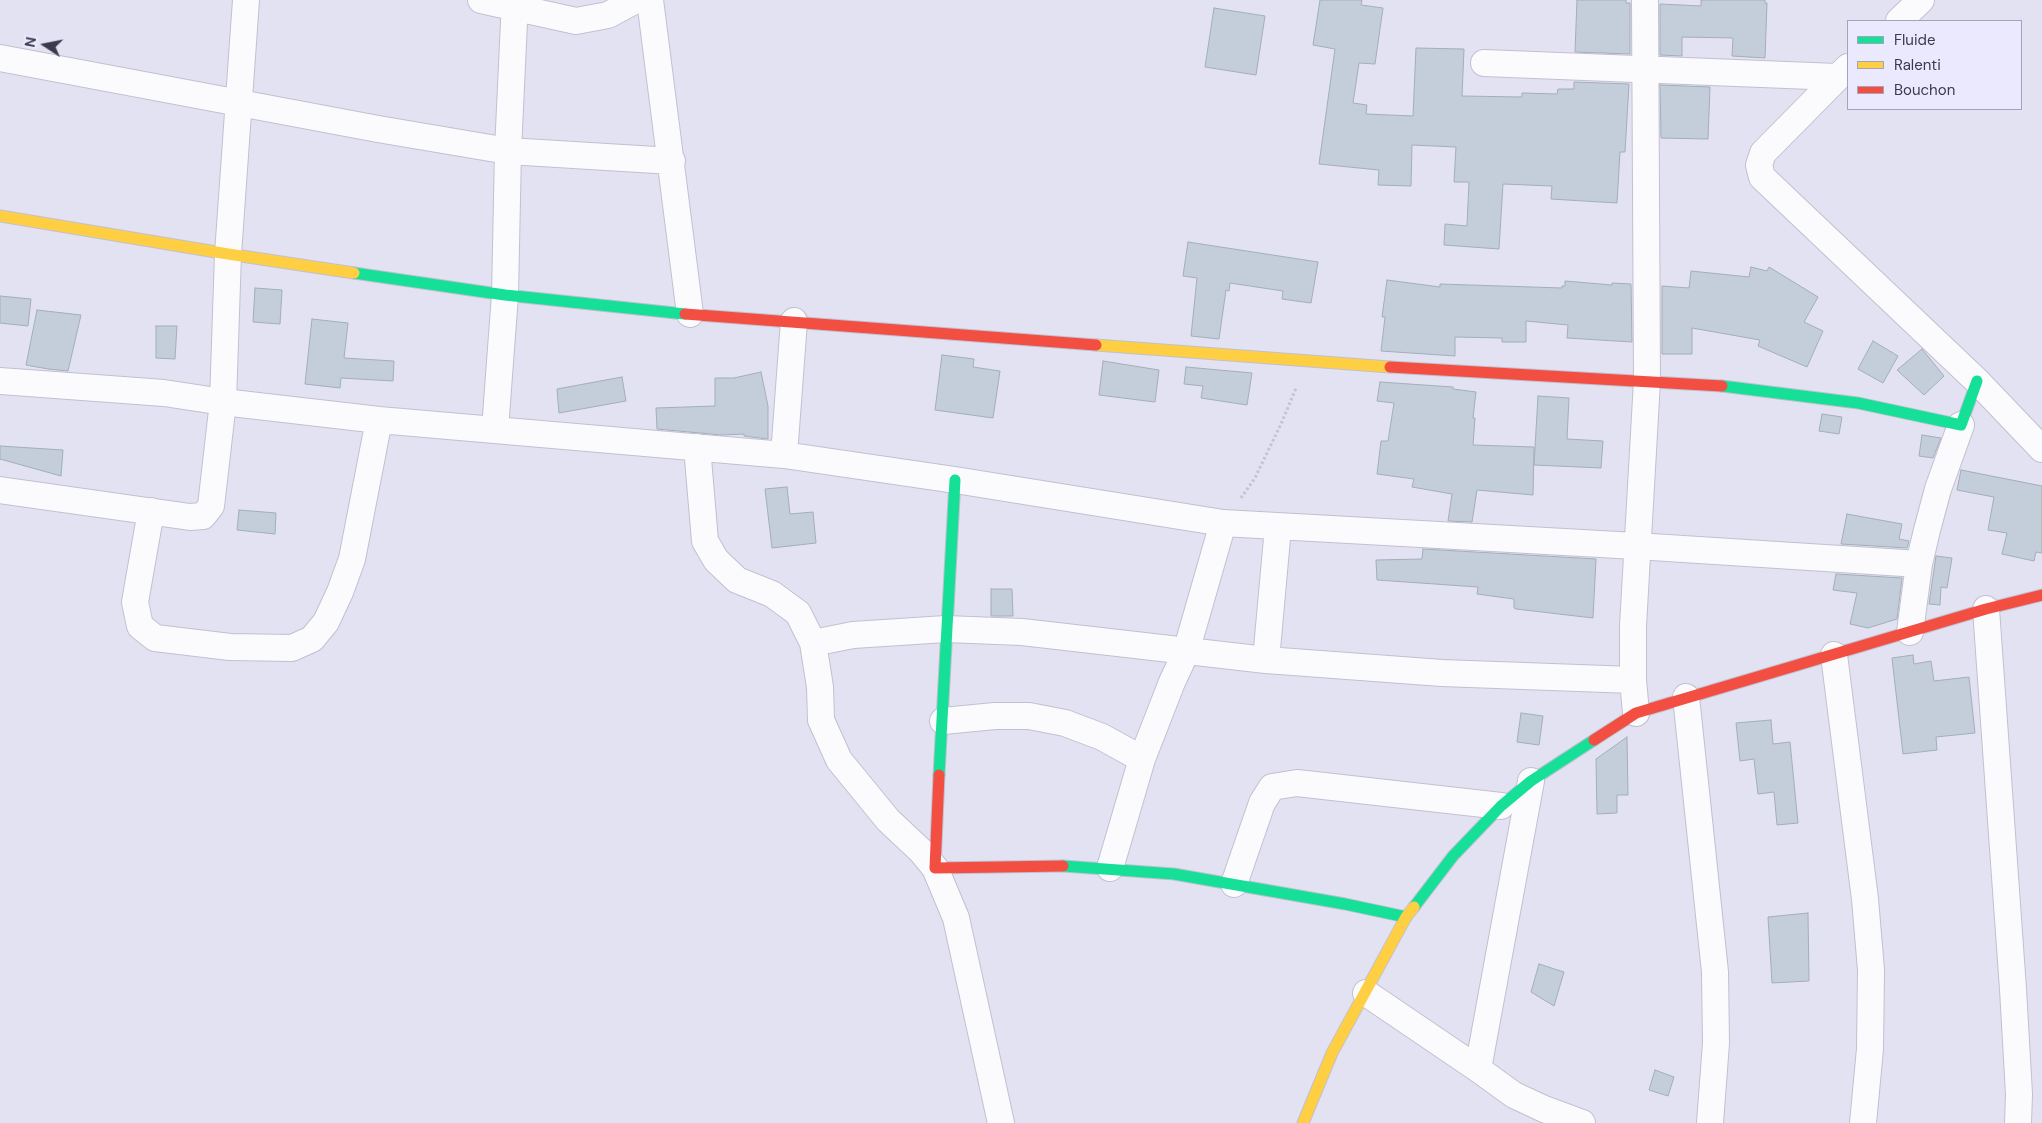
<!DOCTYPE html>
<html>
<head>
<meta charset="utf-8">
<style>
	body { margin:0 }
	#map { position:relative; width:2042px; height:1123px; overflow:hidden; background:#e2e2f2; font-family:"DM Sans",sans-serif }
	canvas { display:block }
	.legend { position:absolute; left:1847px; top:20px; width:175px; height:90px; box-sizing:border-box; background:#eae9fe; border:1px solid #a4a3b7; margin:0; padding:6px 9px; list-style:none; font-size:15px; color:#3b394d }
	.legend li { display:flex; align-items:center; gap:10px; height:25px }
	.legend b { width:25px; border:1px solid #a4a3b7 }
	.north { position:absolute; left:20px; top:20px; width:50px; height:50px; -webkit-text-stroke:4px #eae9fe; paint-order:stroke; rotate:281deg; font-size:14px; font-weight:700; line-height:20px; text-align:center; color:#3b394d }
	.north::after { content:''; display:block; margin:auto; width:18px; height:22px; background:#3b394d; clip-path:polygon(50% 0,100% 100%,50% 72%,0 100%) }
</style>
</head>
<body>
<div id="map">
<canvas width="2042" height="1123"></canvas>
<ul class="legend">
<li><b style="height:6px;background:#16e098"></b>Fluide</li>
<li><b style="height:6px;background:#ffcf43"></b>Ralenti</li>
<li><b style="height:6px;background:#f24e42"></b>Bouchon</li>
</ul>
<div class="north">N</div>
</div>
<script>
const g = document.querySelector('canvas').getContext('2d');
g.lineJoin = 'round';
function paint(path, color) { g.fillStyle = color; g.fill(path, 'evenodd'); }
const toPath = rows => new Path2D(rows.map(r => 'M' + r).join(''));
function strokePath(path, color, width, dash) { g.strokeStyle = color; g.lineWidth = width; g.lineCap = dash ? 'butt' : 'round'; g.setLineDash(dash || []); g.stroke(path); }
const building = toPath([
	[1320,0,1362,0,1361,5,1383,8,1375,64,1359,63,1353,103,1367,105,1366,114,1413,116,1416,48,1464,49,1462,96,1522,97,1522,93,1557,94,1558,89,1574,89,1574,82,1629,84,1625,152,1620,152,1617,203,1551,199,1552,186,1503,184,1499,249,1444,245,1445,224,1467,226,1469,182,1454,182,1456,147,1412,145,1411,186,1378,185,1379,170,1319,164,1335,49,1313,45,1320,0],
	[1577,0,1626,0,1626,3,1630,3,1630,54,1575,52,1577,0],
	[1701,0,1765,0,1765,3,1767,3,1765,58,1732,56,1733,38,1682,37,1682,56,1660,55,1660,4,1701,6,1701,0],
	[1214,8,1265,16,1256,75,1205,67,1214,8],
	[1660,85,1710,87,1708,139,1661,138,1660,85],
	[1188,242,1318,262,1311,303,1282,299,1283,291,1230,283,1229,291,1226,290,1219,339,1191,336,1197,278,1183,276,1188,242],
	[1751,267,1767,271,1769,267,1818,297,1804,322,1823,331,1807,367,1758,346,1760,340,1692,328,1692,354,1662,354,1662,286,1689,288,1691,271,1749,277,1751,267],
	[1387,280,1440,287,1440,284,1562,288,1562,286,1565,286,1565,281,1612,285,1612,283,1631,284,1632,342,1567,338,1568,325,1526,321,1526,342,1502,342,1502,338,1455,337,1455,356,1381,351,1385,317,1382,317,1387,280],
	[255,288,282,290,280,324,253,322,255,288],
	[0,296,31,299,28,326,0,323,0,296],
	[37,310,81,315,68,371,48,369,26,365,37,310],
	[312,319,348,323,344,358,394,361,393,381,341,378,340,388,305,384,312,319],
	[156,326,177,326,175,359,156,358,156,326],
	[1873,341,1898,356,1883,383,1858,369,1873,341],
	[1922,349,1944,376,1924,395,1897,370,1922,349],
	[942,355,974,359,973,367,1000,371,993,418,935,410,942,355],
	[1103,361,1159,370,1155,402,1099,395,1103,361],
	[1186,367,1252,373,1247,405,1201,398,1203,386,1184,384,1186,367],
	[761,372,768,406,768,439,744,436,744,434,721,435,657,429,656,408,715,406,715,378,734,378,761,372],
	[622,377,626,401,559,413,557,389,622,377],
	[1380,382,1453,387,1453,389,1476,392,1473,418,1475,418,1473,445,1534,447,1533,495,1477,490,1472,522,1448,521,1452,494,1412,487,1414,479,1377,474,1381,441,1388,441,1394,403,1377,401,1380,382],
	[1538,396,1569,398,1567,439,1603,441,1601,468,1534,465,1538,396],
	[1822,414,1842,417,1839,434,1819,431,1822,414],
	[1922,435,1941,438,1933,458,1919,456,1922,435],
	[0,446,63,450,61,476,0,459,0,446],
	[1961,470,2042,486,2042,553,2036,552,2034,561,2002,554,2007,533,1988,530,1994,497,1957,490,1961,470],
	[787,487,790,514,813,512,816,543,772,548,765,489,787,487],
	[239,510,276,513,275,534,237,530,239,510],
	[1847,514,1902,524,1899,539,1909,541,1907,548,1841,544,1847,514],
	[1423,549,1596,559,1593,618,1516,609,1514,608,1514,599,1477,594,1478,587,1377,580,1376,560,1422,559,1423,549],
	[1936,556,1952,558,1947,588,1941,587,1940,605,1929,604,1936,556],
	[1836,574,1902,578,1897,619,1868,628,1850,624,1857,593,1833,590,1836,574],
	[991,589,1012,589,1013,616,991,616,991,589],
	[1913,655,1914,664,1931,661,1934,681,1969,677,1975,733,1936,737,1937,750,1903,754,1892,658,1913,655],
	[1521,713,1543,716,1539,745,1517,742,1521,713],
	[1771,720,1773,744,1790,742,1798,823,1777,825,1774,792,1758,794,1754,759,1740,761,1736,723,1771,720],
	[1627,737,1628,795,1617,795,1617,813,1597,814,1596,759,1627,737],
	[1808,913,1809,981,1772,983,1768,917,1808,913],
	[1539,964,1564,972,1554,1006,1531,992,1539,964],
	[1655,1070,1674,1077,1668,1096,1649,1090,1655,1070]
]);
const path = toPath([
	[1241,498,1255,478,1281,424,1296,388]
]);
const street = toPath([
	[481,0,576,21,608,15,636,0],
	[650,0,690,314],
	[1899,21,1921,0],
	[0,58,378,129,508,151,672,161],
	[1484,63,1837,77],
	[1848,67,1763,153,1759,165,1762,177,1977,381,2042,449],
	[0,381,164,393,223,402,379,420,784,455,955,480,1223,523,1636,546,1919,564],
	[495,429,505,295,508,151,515,0],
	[697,447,705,541,716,560,737,580,772,594,798,613,813,643,820,687,821,720,839,760,888,820,921,851,935,868,956,918,1001,1123],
	[784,455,794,321],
	[0,490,190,517,203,516,211,506,223,402,228,254,246,0],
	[151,511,135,602,140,626,155,638,230,647,292,648,312,639,326,622,340,592,352,559,379,420],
	[1278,527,1266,660,1442,673,1633,680],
	[1986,609,2013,989,2019,1094,2018,1123],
	[1910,632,1919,564,1927,530,1938,489,1961,425],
	[813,643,853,635,946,629,1022,632,1266,660],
	[1834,655,1865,899,1871,970,1870,1049,1863,1123],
	[1686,697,1715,972,1716,1043,1710,1123],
	[1636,713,1633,680,1633,626,1647,381,1645,0],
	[943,721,995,716,1029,716,1065,723,1102,737,1142,759],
	[1531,781,1478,1069,1514,1095,1544,1109,1582,1123],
	[1110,868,1142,759,1172,682,1186,652,1223,523],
	[1234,884,1262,803,1272,787,1297,783,1501,806],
	[1366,993,1478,1069]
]);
const fast = toPath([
	[354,273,505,295,685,314],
	[1722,386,1858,403,1961,425,1977,381],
	[939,775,955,480],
	[1063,866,1174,874,1345,904,1406,917],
	[1414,907,1453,856,1501,806,1531,781,1594,740]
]);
const slow = toPath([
	[0,216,228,254,354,273],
	[1096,345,1390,367],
	[1303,1123,1332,1053,1406,917,1414,907]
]);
const jam = toPath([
	[685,314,1096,345],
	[1390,367,1722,386],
	[1594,740,1636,713,1986,609,2042,595],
	[939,775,935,868,1063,866]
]);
paint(building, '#c3ceda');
strokePath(building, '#a3aeb9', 1);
strokePath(street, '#c1c0d1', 28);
strokePath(fast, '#c1c0d1', 13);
strokePath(slow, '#c1c0d1', 13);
strokePath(jam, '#c1c0d1', 13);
strokePath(path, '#c4c4cb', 3, [2.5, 2.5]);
strokePath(street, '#fbfbfd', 26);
strokePath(fast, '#16e098', 11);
strokePath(slow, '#ffcf43', 11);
strokePath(jam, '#f24e42', 11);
</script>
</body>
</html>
